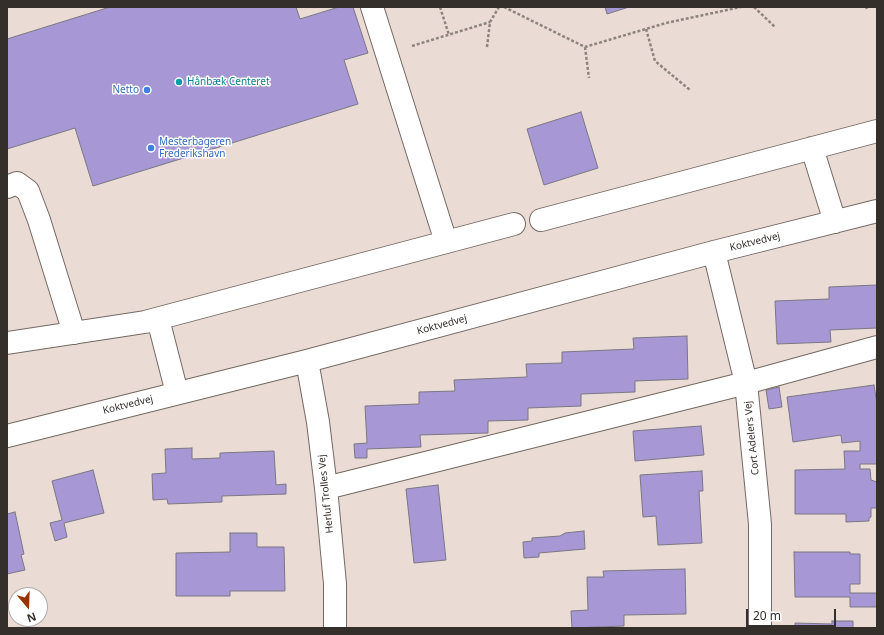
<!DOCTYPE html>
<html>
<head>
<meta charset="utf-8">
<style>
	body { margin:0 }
	#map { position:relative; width:884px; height:635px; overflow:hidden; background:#eadcd5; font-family:"Noto Sans",sans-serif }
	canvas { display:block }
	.frame { position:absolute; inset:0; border:8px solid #352f2c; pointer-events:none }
	.north { position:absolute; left:8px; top:587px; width:40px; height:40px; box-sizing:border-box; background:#fff; border:1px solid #aeacab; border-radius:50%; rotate:161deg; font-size:11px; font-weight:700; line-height:16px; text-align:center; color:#352f2c }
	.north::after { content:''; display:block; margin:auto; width:14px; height:18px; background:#983300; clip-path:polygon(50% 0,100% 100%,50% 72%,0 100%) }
	.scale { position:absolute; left:746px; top:609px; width:90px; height:18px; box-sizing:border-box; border:2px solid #352f2c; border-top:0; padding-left:5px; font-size:12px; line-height:14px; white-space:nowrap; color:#352f2c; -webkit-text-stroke:3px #fff; paint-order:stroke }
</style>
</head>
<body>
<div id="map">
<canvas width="884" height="635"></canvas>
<div class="frame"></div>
<div class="north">N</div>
<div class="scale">20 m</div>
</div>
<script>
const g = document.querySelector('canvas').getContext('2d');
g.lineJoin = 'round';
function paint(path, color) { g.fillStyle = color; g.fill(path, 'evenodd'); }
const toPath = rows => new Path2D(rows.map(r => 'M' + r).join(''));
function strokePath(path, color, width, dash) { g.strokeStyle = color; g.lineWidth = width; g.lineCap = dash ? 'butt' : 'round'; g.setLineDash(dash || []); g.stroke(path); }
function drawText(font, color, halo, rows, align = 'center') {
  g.font = font + ' "Noto Sans",sans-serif'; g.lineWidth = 3; g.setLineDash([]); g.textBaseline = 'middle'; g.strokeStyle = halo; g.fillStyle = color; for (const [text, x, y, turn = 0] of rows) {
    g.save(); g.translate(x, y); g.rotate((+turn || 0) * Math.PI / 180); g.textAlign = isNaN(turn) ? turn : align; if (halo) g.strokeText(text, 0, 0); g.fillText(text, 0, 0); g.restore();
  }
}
const building = toPath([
	[110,7,296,7,300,19,339,7,353,7,368,53,344,60,358,104,93,186,75,128,7,149,7,39,110,7],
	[605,7,629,7,607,14,605,7],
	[581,112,598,168,544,185,527,129,581,112],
	[877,285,877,328,830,330,831,342,777,344,775,301,829,299,829,287,877,285],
	[687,336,688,379,635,381,635,392,581,394,581,406,528,408,528,420,488,421,488,433,420,435,421,447,367,449,367,458,355,458,354,444,367,443,365,406,419,404,419,392,455,391,454,380,527,377,526,364,562,363,562,352,634,349,633,338,687,336],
	[874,385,877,404,877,464,860,464,860,469,870,469,871,480,877,482,877,508,871,508,871,517,869,518,869,521,846,522,846,514,795,514,795,470,845,469,844,451,860,451,860,441,842,443,841,435,793,442,787,397,874,385],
	[779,387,782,407,769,409,766,390,779,387],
	[701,426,704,455,635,461,633,431,701,426],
	[192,448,192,459,220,458,220,453,274,451,276,485,286,484,286,494,222,496,222,502,168,504,167,499,153,500,152,474,166,473,165,449,192,448],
	[93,470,104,513,64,523,67,537,55,541,50,523,62,520,52,481,93,470],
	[702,471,703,491,699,491,702,543,658,545,656,516,643,517,640,475,702,471],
	[438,485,446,560,414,563,406,489,438,485],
	[15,512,24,554,21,555,25,570,7,574,7,514,15,512],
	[584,531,585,549,539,553,539,557,524,558,523,542,532,541,532,538,560,536,565,533,584,531],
	[230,533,257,533,257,547,284,547,285,591,230,591,230,596,176,596,176,553,230,552,230,533],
	[794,552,850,552,850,554,860,554,860,584,850,584,850,593,877,593,877,607,850,607,850,597,795,597,794,552],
	[685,569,686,614,624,615,624,626,572,628,571,611,588,610,587,577,604,577,603,571,685,569],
	[832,621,853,621,853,628,795,628,795,623,832,624,832,621]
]);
const path = toPath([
	[440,7,449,35],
	[504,7,585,47,666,23,741,7],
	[754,7,775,27],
	[866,7,867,9],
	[646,29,655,61,690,90],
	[412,46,490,22],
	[487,47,490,22,499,7],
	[585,47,589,78]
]);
const minor = toPath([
	[372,7,446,242],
	[812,148,835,222],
	[7,187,17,183,28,191,39,220,74,333],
	[541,220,877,131],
	[714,252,746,383,760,524,760,628],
	[158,319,177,393],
	[7,343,145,322,514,224],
	[307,361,318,422,326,488,335,584,335,628],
	[7,436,307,361,714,252,877,211],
	[326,488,746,383,877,347]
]);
const markers = [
	[179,82,4,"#0f9aa8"],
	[147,90,4,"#3f7fe0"],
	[151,148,4,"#3f7fe0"]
];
const cultureNames = [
	["Hånbæk Centeret",187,82]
];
const shopNames = [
	["Netto",139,90],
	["Mesterbageren",159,142,"left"],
	["Frederikshavn",159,154,"left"]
];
const streetNames = [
	["Koktvedvej",755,242,-14],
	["Koktvedvej",442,325,-15],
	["Koktvedvej",128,405,-14],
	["Cort Adelers Vej",752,438,-96],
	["Herluf Trolles Vej",326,494,-96]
];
paint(building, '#a797d5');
strokePath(building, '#7a7783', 1);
strokePath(minor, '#756963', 24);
strokePath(path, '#8e847f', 2.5, [3, 2]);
strokePath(minor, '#fff', 22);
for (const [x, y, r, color] of markers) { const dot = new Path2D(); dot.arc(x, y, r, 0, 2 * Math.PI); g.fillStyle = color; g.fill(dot); strokePath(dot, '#fff', 1.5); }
drawText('10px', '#0d838f', '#fff', cultureNames, 'left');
drawText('10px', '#366cbe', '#fff', shopNames, 'right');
drawText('10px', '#352f2c', '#fff', streetNames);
</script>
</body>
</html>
